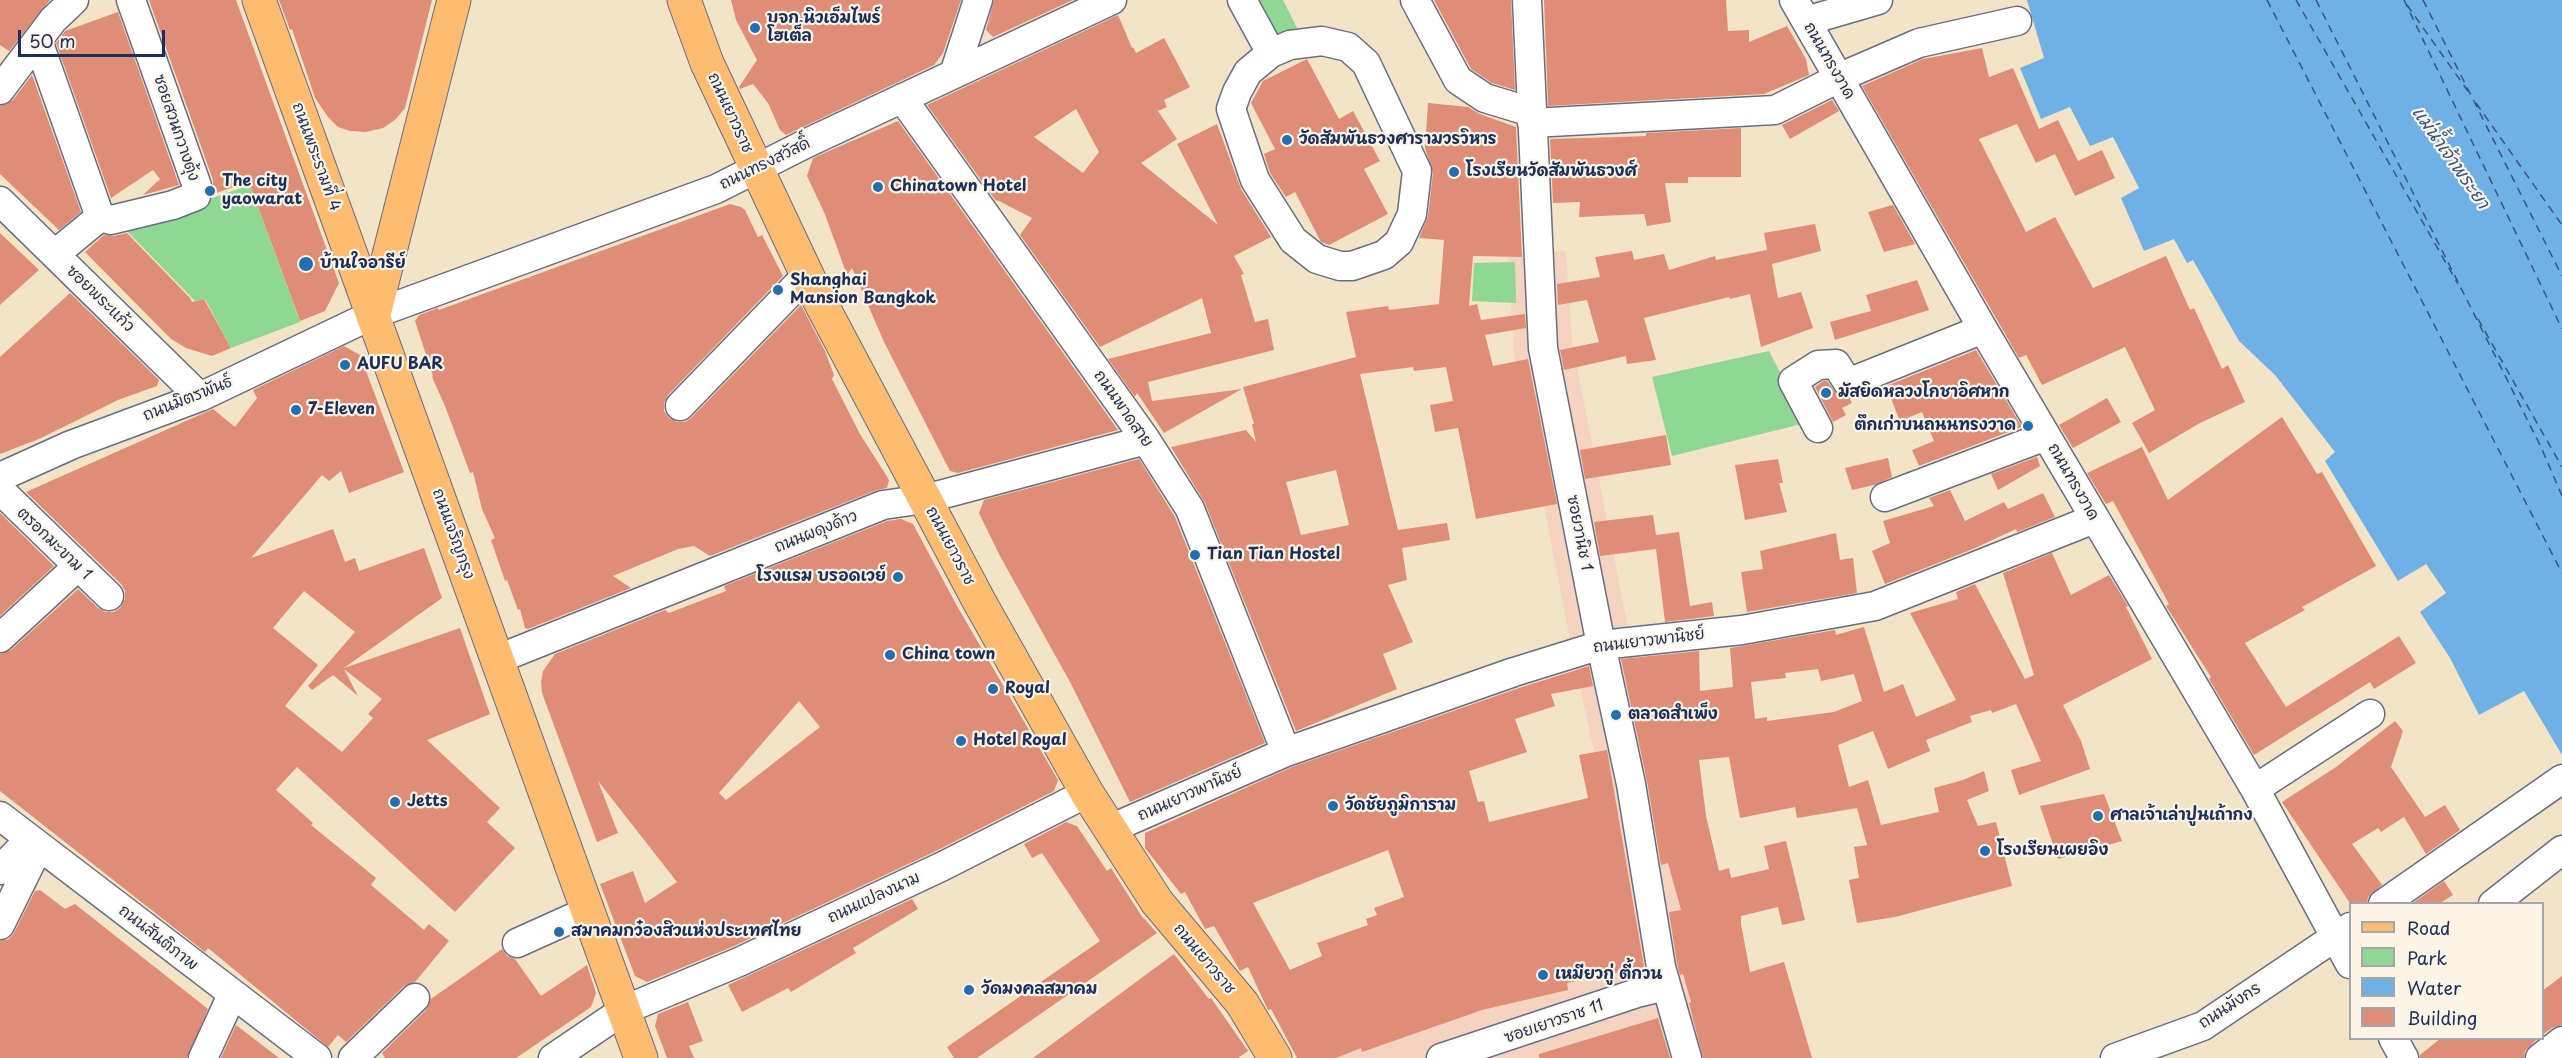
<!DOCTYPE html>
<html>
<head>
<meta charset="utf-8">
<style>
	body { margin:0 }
	#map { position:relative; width:2562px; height:1058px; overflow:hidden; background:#f3e4c8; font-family:"Playpen Sans",sans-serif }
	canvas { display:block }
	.legend { position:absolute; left:2349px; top:902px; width:195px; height:138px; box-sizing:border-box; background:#fcf5e5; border:2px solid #a2a6af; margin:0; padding:8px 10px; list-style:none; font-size:18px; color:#1b2f5e }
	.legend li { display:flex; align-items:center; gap:12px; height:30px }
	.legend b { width:30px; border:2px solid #a2a6af }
	.scale { position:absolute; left:18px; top:30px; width:147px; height:27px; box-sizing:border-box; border:3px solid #1b2f5e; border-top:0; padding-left:8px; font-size:18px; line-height:21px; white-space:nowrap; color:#1b2f5e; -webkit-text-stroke:4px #fcf5e5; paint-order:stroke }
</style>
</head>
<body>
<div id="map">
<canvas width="2562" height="1058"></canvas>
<ul class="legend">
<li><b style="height:8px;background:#febc70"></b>Road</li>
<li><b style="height:16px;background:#8fd894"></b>Park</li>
<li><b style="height:16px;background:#6fb1e4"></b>Water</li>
<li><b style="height:16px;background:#df8d76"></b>Building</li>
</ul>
<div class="scale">50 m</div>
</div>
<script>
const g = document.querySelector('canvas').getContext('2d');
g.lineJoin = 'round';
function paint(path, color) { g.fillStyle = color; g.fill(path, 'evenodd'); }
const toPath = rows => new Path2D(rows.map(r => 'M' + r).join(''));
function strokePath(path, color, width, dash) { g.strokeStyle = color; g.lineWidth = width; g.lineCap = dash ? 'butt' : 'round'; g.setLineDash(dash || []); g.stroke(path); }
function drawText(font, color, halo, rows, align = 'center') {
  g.font = font + ' "Playpen Sans","Playpen Sans Thai",sans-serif'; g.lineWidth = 4.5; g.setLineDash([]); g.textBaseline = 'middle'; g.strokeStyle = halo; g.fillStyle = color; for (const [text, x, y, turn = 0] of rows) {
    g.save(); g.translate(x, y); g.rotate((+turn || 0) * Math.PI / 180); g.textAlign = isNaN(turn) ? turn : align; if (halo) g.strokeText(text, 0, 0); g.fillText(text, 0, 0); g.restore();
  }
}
const built = toPath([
	[1566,251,1572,341,1630,639,1717,1058,1311,1058,1602,789,1572,650,1514,353,1508,254]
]);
const green = toPath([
	[1253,0,1283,0,1297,28,1273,40],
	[250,185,300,322,231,348,205,299,195,301,124,228],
	[1515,262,1516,303,1472,301,1474,263],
	[1769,351,1806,423,1672,456,1652,377]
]);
const water = toPath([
	[2027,0,2562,0,2562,755,2524,691,2479,715,2450,658,2420,612,2446,593,2426,564,2398,581,2325,461,2335,452,2275,375,2239,341,2193,260,2187,263,2174,239,2144,251,2121,198,2139,188,2113,137,2090,146,2070,107,2041,119,2020,68,2044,58]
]);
const ferry = toPath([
	[2267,0,2562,573],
	[2296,0,2458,284],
	[2316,0,2541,447,2562,496],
	[2404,0,2562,329],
	[2423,0,2562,276],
	[2407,5,2470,94],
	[2476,103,2562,225],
	[2478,319,2562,467]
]);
const building = toPath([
	[0,0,50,0,9,51,0,45],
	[149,0,236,0,339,283,325,311,300,321,249,182,213,194,213,180],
	[279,0,432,0,405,108,396,119,383,128,366,132,350,131,338,127,328,117,315,98,292,29,290,30],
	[731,0,961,0,943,53,934,65,786,135,780,130,768,103,753,84,740,89,739,87,757,60,736,20],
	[994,0,1073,0,993,37,986,30],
	[1434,0,1511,0,1515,90,1492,83,1471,69],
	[1544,0,1726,0,1728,31,1749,30,1749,42,1787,26,1806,59,1809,75,1764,94,1548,106],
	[118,12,179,185,143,195,160,179,153,170,111,198,56,43,65,31],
	[1118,15,1132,48,1133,47,1136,53,1164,38,1190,87,1164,100,1167,107,1158,111,1177,139,1141,163,1218,225,1177,144,1217,124,1241,189,1271,237,1234,256,1244,274,1241,275,1255,322,1268,319,1274,350,1148,382,1152,401,1242,389,1164,433,1137,393,1135,397,1108,359,1211,333,1202,298,1100,347,1020,235,1032,218,997,200,996,201,927,105],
	[1076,109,1099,152,1083,173,1034,137],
	[1982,48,1989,77,2013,68,2039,129,2058,120,2078,161,2102,150,2115,178,2075,196,2055,154,2036,163,2017,124,1979,139,2026,232,2055,217,2093,288,2166,256,2190,310,2194,308,2222,369,2228,365,2245,402,2200,423,2149,453,2132,423,2155,410,2125,347,2042,385,2026,355,2019,358,1862,86,1923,59],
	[1307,59,1339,119,1353,111,1380,161,1364,169,1388,214,1329,245,1321,242,1295,192,1286,197,1270,173,1264,154,1275,149,1251,103,1263,81],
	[32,75,81,212,59,230,0,174,0,106,13,100],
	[1832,100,1839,111,1790,139,1782,125],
	[1428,103,1468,107,1480,114,1516,127,1522,257,1473,256,1469,306,1477,304,1481,320,1525,314,1526,328,1485,335,1493,366,1528,359,1557,504,1476,519,1458,428,1435,432,1430,405,1453,401,1446,367,1414,371,1413,367,1360,374,1398,530,1447,523,1450,540,1402,548,1407,580,1388,585,1413,642,1383,654,1397,689,1296,731,1205,503,1171,447,1246,430,1256,442,1252,424,1254,424,1243,387,1356,357,1346,312,1388,306,1389,310,1439,304,1444,240,1419,238,1428,216,1433,173,1425,148],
	[1336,470,1349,525,1301,535,1286,482],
	[898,121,1118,430,958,473,950,471,884,342,852,268,847,275,824,212,807,176,813,158],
	[1741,128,1741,177,1688,177,1688,183,1665,183,1671,222,1647,226,1644,214,1579,217,1580,202,1553,203,1550,139,1619,137,1646,136,1646,133],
	[730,204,741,207,745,210,758,237,762,235,783,276,668,395,664,403,664,411,669,418,677,422,685,422,691,418,801,305,825,351,834,375,832,379,860,434,886,475,889,480,887,488,877,490,710,556,694,546,678,549,613,576,631,588,528,629,525,628,520,609,518,610,507,580,505,581,491,540,495,538,482,509,473,472,470,473,445,406,432,377,433,376,415,321,419,315,438,308,439,310],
	[1893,205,1915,244,1884,252,1868,212],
	[1815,224,1821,251,1772,264,1778,298,1801,292,1813,328,1761,347,1750,294,1730,299,1729,297,1644,318,1656,360,1627,364,1626,356,1564,370,1560,350,1599,342,1587,300,1558,305,1557,284,1600,277,1595,257,1632,251,1634,260,1664,254,1669,270,1715,256,1716,260,1767,250,1764,233],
	[0,233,39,270,0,305],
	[127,233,190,298,192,302,204,299,231,348,212,356,186,348,171,339,85,252,104,235,114,236],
	[1917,280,1929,310,1835,340,1830,322,1871,311,1866,295],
	[70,293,159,380,157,386,118,400,39,439,0,454,0,357],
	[344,346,360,355,404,472,349,493,341,471,329,481,322,475,251,558,333,529,345,562,355,558,359,571,424,548,442,598,344,668,460,628,490,714,427,740,500,808,487,822,515,848,455,912,297,767,276,790,313,823,311,825,376,878,371,885,424,930,429,924,449,941,415,982,404,986,346,1042,338,1035,328,1047,208,948,205,952,0,791,0,654,11,650,78,589,98,608,106,612,114,612,120,608,125,599,125,591,121,584,26,492,213,409,235,427,257,398,253,390],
	[304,591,355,632,308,686,312,690,333,675,358,696,344,669,382,699,368,714,373,718,342,752,285,706,318,665,273,628],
	[1976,350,2022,427,1919,466,1912,450,1934,441,1922,412,1900,421,1886,386],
	[1823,381,1827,381,1839,397,1850,399,1852,403,1842,408,1846,415,1833,422,1815,387],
	[2107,398,2121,422,2073,448,2059,425],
	[2282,417,2317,474,2322,472,2376,566,2302,607,2305,610,2245,643,2286,707,2399,636,2416,663,2374,689,2370,682,2254,755,2209,679,2211,677,2166,606,2169,604,2113,501,2106,504,2087,473,2142,447,2168,500],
	[1666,435,1671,465,1585,479,1580,450],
	[2037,457,2040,466,1998,490,1991,474],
	[1888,458,1892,477,1874,485,1852,490,1845,468],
	[1139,459,1175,517,1265,743,1130,802,1070,682,1000,556,979,513,984,500],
	[1778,459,1783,483,1779,483,1787,512,1745,520,1735,465],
	[1950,490,1965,521,2004,502,2008,509,2043,493,2055,517,2017,532,2016,529,1973,549,1885,584,1872,551,1890,543,1883,521,1934,506,1929,498],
	[0,513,54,566,0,616],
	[1653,515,1656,535,1679,532,1690,606,1712,602,1714,616,1665,622,1656,549,1600,556,1594,522],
	[901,519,913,524,957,606,1058,780,1054,791,936,851,732,947,647,982,635,976,600,884,633,871,645,903,677,882,598,781,618,833,597,842,542,693,541,682,543,671,555,654,665,610,669,613,726,591,724,586,887,521],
	[799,701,820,727,726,800,719,793],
	[1836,533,1840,560,1853,558,1857,593,1747,612,1741,572,1763,569,1760,551],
	[2052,553,2071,595,2109,575,2128,606,2126,607,2152,659,2063,705,2081,741,2090,769,2019,795,2011,770,2041,761,2016,704,1992,713,1991,710,1970,716,1972,722,1926,740,1930,751,1888,769,1873,731,1838,745,1849,787,1868,780,1881,825,1939,812,1934,788,1963,780,1984,771,1989,791,1967,800,1978,826,1996,822,2012,886,1895,917,1857,923,1849,880,1859,878,1854,847,1867,845,1857,808,1797,818,1795,807,1740,818,1729,757,1699,760,1706,816,1719,871,1729,868,1731,878,1769,869,1764,846,1786,841,1805,920,1782,925,1778,907,1741,916,1741,924,1750,972,1784,962,1812,1058,1703,1058,1689,1003,1691,1002,1683,974,1680,975,1677,963,1669,912,1681,910,1668,863,1661,865,1647,781,1621,659,1699,651,1700,691,1733,687,1730,648,1835,630,1836,635,1864,627,1884,692,1903,684,1916,717,1956,700,1910,613,1958,599,1956,592,1975,584,2025,679,2034,675,2003,573],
	[1818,669,1821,681,1854,674,1862,701,1834,712,1767,721,1767,717,1755,719,1751,682,1786,678,1785,673],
	[1589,666,1593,686,1551,694,1555,706,1515,719,1527,752,1469,771,1478,802,1484,801,1489,822,1588,798,1579,755,1607,750,1644,967,1567,983,1568,990,1482,1010,1362,1052,1361,1048,1336,1058,1297,1058,1271,1009,1268,1010,1266,1006,1248,967,1240,971,1214,926,1205,929,1185,892,1181,894,1145,848,1145,833,1292,767,1519,688],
	[1388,850,1404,897,1374,908,1377,915,1366,919,1368,925,1317,943,1322,956,1290,970,1253,903],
	[2395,721,2403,731,2391,767,2425,817,2445,805,2460,830,2426,854,2404,817,2381,832,2378,828,2352,844,2382,885,2368,897,2367,903,2350,903,2282,802,2336,767],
	[2104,794,2122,841,2058,859,2040,806],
	[1066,822,1077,826,1107,871,1111,868,1141,915,1157,933,977,1058,954,1058,947,1047,1100,941,1042,853,1032,858,1024,844],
	[2444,881,2453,895,2440,903,2413,903],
	[40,890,65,909,75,904,208,1009,187,1058,0,1058,0,941,9,939,14,933,35,891],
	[912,899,918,909,853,948,856,953,791,992,788,988,742,1012,728,985],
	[502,949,507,956,515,959,541,996,587,965,596,993,591,1007,516,1058,385,1058,382,1053,426,1010,431,999],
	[1174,954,1209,999,1211,998,1248,1051,1238,1058,1033,1058],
	[2562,976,2562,1025,2552,1028,2542,1035,2542,991],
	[688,1002,703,1041,689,1046,694,1058,667,1058,655,1026,658,1014],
	[1658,1018,1670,1058,1539,1058,1539,1054],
	[236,1025,279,1058,221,1058],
	[2441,1038,2538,1038,2525,1051,2524,1058,2420,1058,2420,1055]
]);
const minor = toPath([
	[1242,0,1271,53,1290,45,1322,41,1348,47,1366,63,1417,171,1412,214,1399,242,1384,255,1352,266,1340,266,1317,259,1293,240,1255,180,1231,109,1237,92,1248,72,1271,53],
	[1415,0,1458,80,1485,98,1531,112],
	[1527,0,1543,348,1601,645,1631,784,1661,967,1687,1058],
	[1794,0,1983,329,2255,789,2350,964],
	[1806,21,1878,0],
	[38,41,100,217],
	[954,74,978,0],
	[0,90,53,20,74,0],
	[902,98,1146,440,1190,509,1286,752],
	[1532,123,1775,110,1845,75,1919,43,2017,21],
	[0,201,200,397],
	[55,254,100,217,111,220,173,205,196,196,197,186,131,0],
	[680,406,807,275],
	[1818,428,1793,381,1818,365,1836,364,1848,383,1983,329],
	[0,477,71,445,200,397,374,314,716,189,807,143,1112,0],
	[0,490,109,596],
	[1885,497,2046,436],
	[0,638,77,567],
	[498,659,883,505,925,499,1146,440],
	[2255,789,2370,714],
	[0,816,317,1058],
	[1110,829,1286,752,1514,672,1601,645,1742,630,1875,606,2094,519],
	[0,870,30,839],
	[2383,904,2562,779],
	[2493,904,2562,850],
	[0,925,39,846],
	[517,943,588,911],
	[2393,1038,2404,1058],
	[203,1058,232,995],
	[353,1058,415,998],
	[553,1058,624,1010,739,962,943,866,1087,793],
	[1441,1058,1637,993,1666,986],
	[2115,1058,2203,1026,2350,927],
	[2540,1058,2562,1041]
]);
const major = toPath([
	[259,0,641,1058],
	[684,0,707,63,816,294,979,601,1087,793,1157,902,1242,1003,1275,1058],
	[374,314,454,0]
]);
const markers = [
	[755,28,6,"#1f6fb2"],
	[1287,140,6,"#1f6fb2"],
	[1454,172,6,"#1f6fb2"],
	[878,187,6,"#1f6fb2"],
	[210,191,6,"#1f6fb2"],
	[306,264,8,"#1f6fb2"],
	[778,290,6,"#1f6fb2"],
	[345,365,6,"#1f6fb2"],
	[1826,393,6,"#1f6fb2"],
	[296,410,6,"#1f6fb2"],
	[2028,426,6,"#1f6fb2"],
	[1195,555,6,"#1f6fb2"],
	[898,577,6,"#1f6fb2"],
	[890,655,6,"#1f6fb2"],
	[993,689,6,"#1f6fb2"],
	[1616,715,6,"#1f6fb2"],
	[961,741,6,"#1f6fb2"],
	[395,802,6,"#1f6fb2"],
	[1333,806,6,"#1f6fb2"],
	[2098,816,6,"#1f6fb2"],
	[1985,851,6,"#1f6fb2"],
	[559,932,6,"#1f6fb2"],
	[1543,975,6,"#1f6fb2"],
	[969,990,6,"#1f6fb2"]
];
const poiNames = [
	["บจก.นิวเอ็มไพร์",767,19],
	["โฮเต็ล",767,37],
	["วัดสัมพันธวงศารามวรวิหาร",1299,140],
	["โรงเรียนวัดสัมพันธวงศ์",1466,172],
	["The city",222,182],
	["yaowarat",222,200],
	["Chinatown Hotel",890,187],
	["บ้านใจอารีย์",320,264],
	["Shanghai",790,281],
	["Mansion Bangkok",790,299],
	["AUFU BAR",357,365],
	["มัสยิดหลวงโกชาอิศหาก",1838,393],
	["7-Eleven",308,410],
	["ตึกเก่าบนถนนทรงวาด",2016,426,"right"],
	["Tian Tian Hostel",1207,555],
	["โรงแรม บรอดเวย์",886,577,"right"],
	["China town",902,655],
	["Royal",1005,689],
	["ตลาดสำเพ็ง",1628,715],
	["Hotel Royal",973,741],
	["Jetts",407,802],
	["วัดชัยภูมิการาม",1345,806],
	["ศาลเจ้าเล่าปูนเถ้ากง",2110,816],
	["โรงเรียนเผยอิง",1997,851],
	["สมาคมกว๋องสิวแห่งประเทศไทย",571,932],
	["เหมียวกู่ ตี้กวน",1555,975],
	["วัดมงคลสมาคม",981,990]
];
const streetNames = [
	["ถนนทรงวาด",1829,61,60],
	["ถนนเยาวราช",730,113,65],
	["ซอยสวนกวางตุ้ง",176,128,71],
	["ถนนพระรามที่ 4",316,157,70],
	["ถนนทรงสวัสดิ์",765,164,-26],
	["ซอยพระแก้ว",100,299,44],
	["ถนนมิตรพันธ์",188,399,-22],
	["ถนนพาดสาย",1123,409,55],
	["ถนนทรงวาด",2073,482,60],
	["ถนนผดุงด้าว",816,532,-22],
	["ซอยวานิช 1",1579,533,79],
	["ถนนเจริญกรุง",453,534,70],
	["ตรอกมะขาม 1",54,544,44],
	["ถนนเยาวราช",950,546,62],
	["ถนนเยาวพานิชย์",1649,641,-7],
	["ถนนเยาวพานิชย์",1190,794,-24],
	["ถนนแปลงนาม",874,898,-25],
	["ถนนสันติภาพ",158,938,38],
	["ถนนเยาวราช",1204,959,50],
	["ถนนมังกร",2230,1006,-33],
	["ซอยเยาวราช 11",1554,1022,-19]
];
const waterNames = [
	["แม่น้ำเจ้าพระยา",2450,158,55]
];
paint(built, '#f4d3c0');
paint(green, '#8fd894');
paint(water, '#6fb1e4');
strokePath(ferry, '#345686', 1.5, [8, 6]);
paint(building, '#df8d76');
strokePath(minor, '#676e83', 31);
strokePath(major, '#676e83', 35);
strokePath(minor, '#fff', 28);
strokePath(major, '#febc70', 33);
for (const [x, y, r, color] of markers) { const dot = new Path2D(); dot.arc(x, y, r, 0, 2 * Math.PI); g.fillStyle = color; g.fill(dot); strokePath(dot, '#fcf5e5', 2); }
drawText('bold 16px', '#1b2f5e', '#fcf5e5', poiNames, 'left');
drawText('16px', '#1b2f5e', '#fcf5e5', streetNames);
drawText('italic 18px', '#345686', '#fcf5e5', waterNames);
</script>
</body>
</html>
